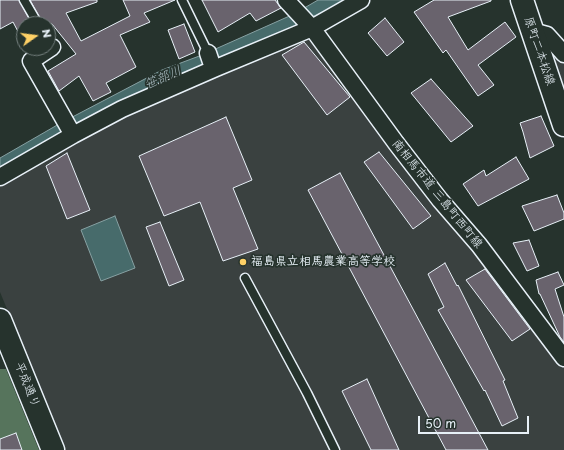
<!DOCTYPE html>
<html>
<head>
<meta charset="utf-8">
<style>
	body { margin:0 }
	#map { position:relative; width:564px; height:450px; overflow:hidden; background:#26332d; font-family:"Playpen Sans",sans-serif }
	canvas { display:block }
	.north { position:absolute; left:16px; top:16px; width:40px; height:40px; box-sizing:border-box; background:#26332d; border:1px solid #747f7e; border-radius:50%; rotate:76deg; font-size:11px; font-weight:700; line-height:16px; text-align:center; color:#e8f1f8 }
	.north::after { content:''; display:block; margin:auto; width:14px; height:18px; background:#ffd166; clip-path:polygon(50% 0,100% 100%,50% 72%,0 100%) }
	.scale { position:absolute; left:418px; top:416px; width:111px; height:18px; box-sizing:border-box; border:2px solid #e8f1f8; border-top:0; padding-left:5px; font-size:12px; line-height:14px; white-space:nowrap; color:#e8f1f8; -webkit-text-stroke:3px #26332d; paint-order:stroke }
</style>
</head>
<body>
<div id="map">
<canvas width="564" height="450"></canvas>
<div class="north">N</div>
<div class="scale">50 m</div>
</div>
<script>
const g = document.querySelector('canvas').getContext('2d');
g.lineJoin = 'round';
function paint(path, color) { g.fillStyle = color; g.fill(path, 'evenodd'); }
const toPath = rows => new Path2D(rows.map(r => 'M' + r).join(''));
function strokePath(path, color, width, dash) { g.strokeStyle = color; g.lineWidth = width; g.lineCap = dash ? 'butt' : 'round'; g.setLineDash(dash || []); g.stroke(path); }
function drawText(font, color, halo, rows, align = 'center') {
  g.font = font + ' "Playpen Sans","Klee One",sans-serif'; g.lineWidth = 3.5; g.setLineDash([]); g.textBaseline = 'middle'; g.strokeStyle = halo; g.fillStyle = color; for (const [text, x, y, turn = 0] of rows) {
    g.save(); g.translate(x, y); g.rotate((+turn || 0) * Math.PI / 180); g.textAlign = isNaN(turn) ? turn : align; if (halo) g.strokeText(text, 0, 0); g.fillText(text, 0, 0); g.restore();
  }
}
const built = toPath([
	[301,36,311,37,523,310,564,367,564,450,65,450,0,292,0,183,85,134],
	[547,40,564,59,564,88]
]);
const green = toPath([
	[0,369,6,369,39,450,0,450]
]);
const water = toPath([
	[318,0,345,0,339,4,314,16,300,25,0,171,0,158,59,124,162,70,202,55,294,14,318,0],
	[115,216,135,268,101,281,81,230,115,216]
]);
const building = toPath([
	[0,0,19,0,32,24,24,24,24,43,13,22,0,29,0,0],
	[30,0,97,0,97,2,66,13,81,41,130,16,123,0,175,0,144,13,150,22,120,35,136,67,106,83,111,92,93,101,79,76,59,91,48,71,76,54,52,24,43,24,30,0],
	[202,0,275,0,281,8,256,21,250,13,218,32,202,0],
	[434,0,491,0,491,1,448,17,468,50,505,22,516,37,478,65,494,85,478,96,446,50,443,53,414,12,434,0],
	[385,18,404,42,387,56,368,33,385,18],
	[184,24,195,52,179,59,168,30,184,24],
	[304,42,350,97,327,115,282,55,304,42],
	[431,79,473,126,451,142,411,93,431,79],
	[541,116,554,146,530,158,523,132,520,123,541,116],
	[226,117,252,180,233,188,258,249,223,261,200,202,164,216,139,156,226,117],
	[379,152,431,216,413,229,364,162,379,152],
	[67,153,90,210,67,219,46,166,67,153],
	[516,157,529,179,478,206,463,184,484,170,486,176,516,157],
	[340,173,421,324,488,450,446,450,308,190,340,173],
	[557,195,564,213,564,219,534,231,522,206,557,195],
	[160,222,184,280,169,286,146,227,160,222],
	[529,240,539,266,527,271,513,243,529,240],
	[445,263,457,286,458,285,505,380,503,381,518,418,502,426,485,390,484,391,438,310,444,307,428,274,445,263],
	[485,269,530,329,512,341,466,280,485,269],
	[558,272,564,285,555,289,564,317,564,342,560,337,540,294,539,294,536,280,558,272],
	[367,379,399,450,371,450,342,391,367,379],
	[16,433,22,450,0,450,0,439,16,433]
]);
const lane = toPath([
	[24,0,38,24],
	[182,0,208,53],
	[245,278,307,393,335,450]
]);
const street = toPath([
	[286,0,312,28,396,143,440,200,479,245,564,358],
	[532,31,547,35,564,54],
	[52,47,31,61,73,135],
	[208,53,212,65,216,68],
	[0,177,73,135,122,109,216,68,312,28,361,0]
]);
const secondary = toPath([
	[0,320,53,450]
]);
const primary = toPath([
	[522,0,564,125]
]);
const markers = [
	[243,262,4,"#ffd166"]
];
const streetNames = [
	["原町二本松線",539,51,71],
	["南相馬市道 三島町西町線",437,194,51],
	["平成通り",27,385,68]
];
const poiNames = [
	["福島県立相馬農業高等学校",251,262]
];
const waterNames = [
	["笹部川",163,78,-24]
];
paint(built, '#3a4140');
paint(green, '#56745c');
paint(water, '#476b6b');
strokePath(water, '#87a1a3', 1);
paint(building, '#69636d');
strokePath(building, '#e8f1f8', 1);
strokePath(lane, '#e8f1f8', 11);
strokePath(street, '#e8f1f8', 19);
strokePath(secondary, '#e8f1f8', 25);
strokePath(primary, '#e8f1f8', 25);
strokePath(lane, '#26332d', 8);
strokePath(street, '#26332d', 16);
strokePath(secondary, '#26332d', 22);
strokePath(primary, '#26332d', 22);
for (const [x, y, r, color] of markers) { const dot = new Path2D(); dot.arc(x, y, r, 0, 2 * Math.PI); g.fillStyle = color; g.fill(dot); strokePath(dot, '#26332d', 1.5); }
drawText('12px', '#e8f1f8', '#26332d', streetNames);
drawText('bold 12px', '#e8f1f8', '#26332d', poiNames, 'left');
drawText('italic 13px', '#a8bbc0', '#26332d', waterNames);
</script>
</body>
</html>
